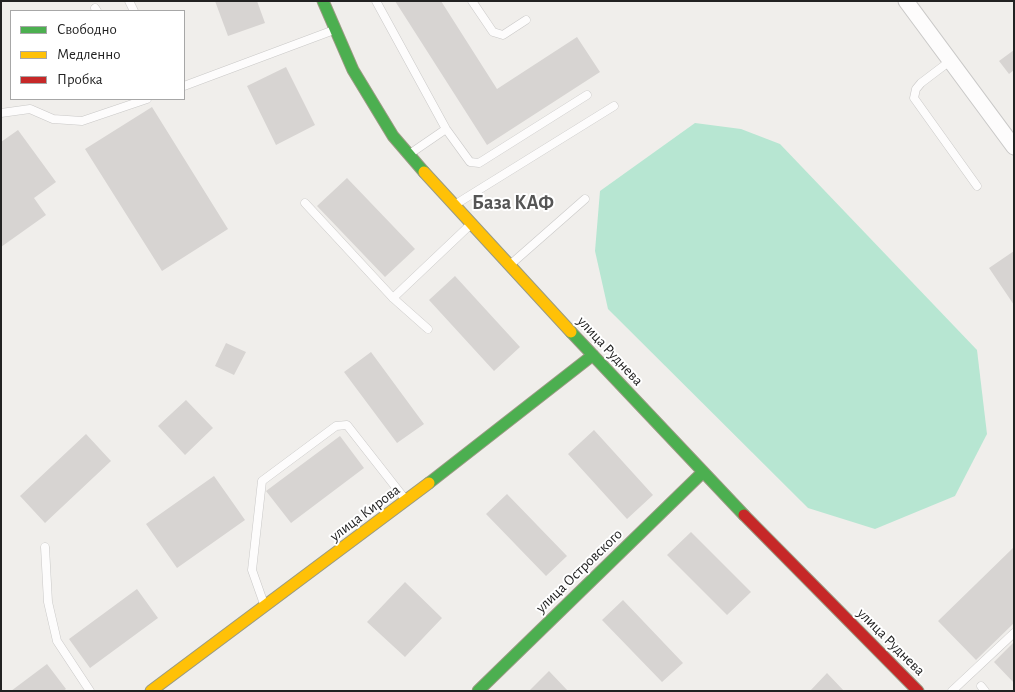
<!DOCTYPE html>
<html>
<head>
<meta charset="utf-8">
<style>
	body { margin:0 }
	#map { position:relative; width:1015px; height:692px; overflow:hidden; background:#f0eeeb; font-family:"Alegreya Sans",sans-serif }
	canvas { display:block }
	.frame { position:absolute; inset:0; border:2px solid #222; pointer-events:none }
	.legend { position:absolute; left:10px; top:10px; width:175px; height:90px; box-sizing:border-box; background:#fff; border:1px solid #a7a7a7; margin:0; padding:6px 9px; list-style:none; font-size:15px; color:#222 }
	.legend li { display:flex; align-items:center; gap:10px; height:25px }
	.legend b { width:25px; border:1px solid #a7a7a7 }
</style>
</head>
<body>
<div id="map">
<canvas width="1015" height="692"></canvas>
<div class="frame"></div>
<ul class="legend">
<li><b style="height:6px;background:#4caf50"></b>Свободно</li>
<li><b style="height:6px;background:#ffc107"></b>Медленно</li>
<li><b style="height:6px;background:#c62828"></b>Пробка</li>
</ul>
</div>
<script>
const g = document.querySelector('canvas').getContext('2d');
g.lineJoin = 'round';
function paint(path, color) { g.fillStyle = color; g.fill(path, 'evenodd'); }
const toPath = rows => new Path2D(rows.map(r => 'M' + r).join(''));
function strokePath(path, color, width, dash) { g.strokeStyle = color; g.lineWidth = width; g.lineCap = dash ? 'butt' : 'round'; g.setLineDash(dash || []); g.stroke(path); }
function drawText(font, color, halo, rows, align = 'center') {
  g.font = font + ' "Alegreya Sans",sans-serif'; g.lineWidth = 4; g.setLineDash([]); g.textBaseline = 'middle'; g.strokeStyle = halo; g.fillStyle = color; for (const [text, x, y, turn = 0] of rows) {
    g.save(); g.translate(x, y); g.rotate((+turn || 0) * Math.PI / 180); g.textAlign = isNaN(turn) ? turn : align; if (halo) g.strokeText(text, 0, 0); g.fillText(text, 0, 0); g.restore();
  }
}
const pitch = toPath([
	[695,123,741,129,780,144,977,350,987,434,955,496,875,529,808,508,608,309,595,251,600,191]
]);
const building = toPath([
	[215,1,257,1,265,23,228,36],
	[395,1,441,1,497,89,577,37,600,72,487,145],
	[1014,50,1014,70,1009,74,999,61],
	[286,67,315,125,276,145,247,86],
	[152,107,228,229,162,271,85,149],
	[18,130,56,182,34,198,46,215,1,247,1,142],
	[347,178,415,249,385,277,317,206],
	[1014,251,1014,305,989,268],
	[455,276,520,347,494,371,429,300],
	[226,343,246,352,234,375,215,366],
	[371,352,424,424,397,443,344,372],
	[186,400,213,428,185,455,158,426],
	[594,430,653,495,627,519,568,454],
	[86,434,111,461,45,523,20,496],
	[340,436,364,468,291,523,266,491],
	[214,476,245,520,177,568,146,524],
	[507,494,567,556,546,576,486,514],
	[691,532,751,592,727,615,667,555],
	[1014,547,1014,623,976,660,938,621],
	[405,582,442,618,405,657,367,622],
	[137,589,158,618,90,668,69,639],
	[623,600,683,663,662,682,602,620],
	[1014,642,1014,683,994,662],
	[47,664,66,689,63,691,11,691],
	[549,671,568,691,529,691],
	[827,673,844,691,810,691]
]);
const lane = toPath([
	[129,1,134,11],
	[376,1,446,129,470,162,479,163,587,95],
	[472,1,493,32,503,35,526,20],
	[95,8,97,11],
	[950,61,921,83,916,89,914,98,977,186],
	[184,86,334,30],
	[1,113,30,109,53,119,82,121,147,99],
	[411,153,446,129],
	[305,203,393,298,428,329],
	[456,204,614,106],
	[511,264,585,199],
	[393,298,470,225],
	[45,547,48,602,57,641,90,691],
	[264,604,252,570,262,481,336,426,347,425,405,499],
	[981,686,985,691],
	[952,691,1014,633]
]);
const street = toPath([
	[906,1,1014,147]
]);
const fast = toPath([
	[323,1,353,70,393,136,424,172],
	[571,332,744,515],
	[429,483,593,355],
	[478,691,702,473]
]);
const slow = toPath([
	[424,172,571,332],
	[151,691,429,483]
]);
const jam = toPath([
	[744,515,918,691]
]);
const streetNames = [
	["улица Руднева",610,351,47],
	["улица Кирова",365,513,-37],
	["улица Островского",579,571,-44],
	["улица Руднева",891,642,45]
];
const districtNames = [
	["База КАФ",513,203]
];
paint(pitch, '#b7e6d2');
paint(building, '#d7d4d2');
strokePath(lane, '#c9c8c7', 9);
strokePath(street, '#c9c8c7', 17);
strokePath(fast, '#999a82', 13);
strokePath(slow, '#999a82', 13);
strokePath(jam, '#999a82', 13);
strokePath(lane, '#fdfcfc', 8);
strokePath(street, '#fdfcfc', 15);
strokePath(fast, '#4caf50', 11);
strokePath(slow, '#ffc107', 11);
strokePath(jam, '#c62828', 11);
drawText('15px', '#222', '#fff', streetNames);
drawText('bold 20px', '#555', '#fff', districtNames);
</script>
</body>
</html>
